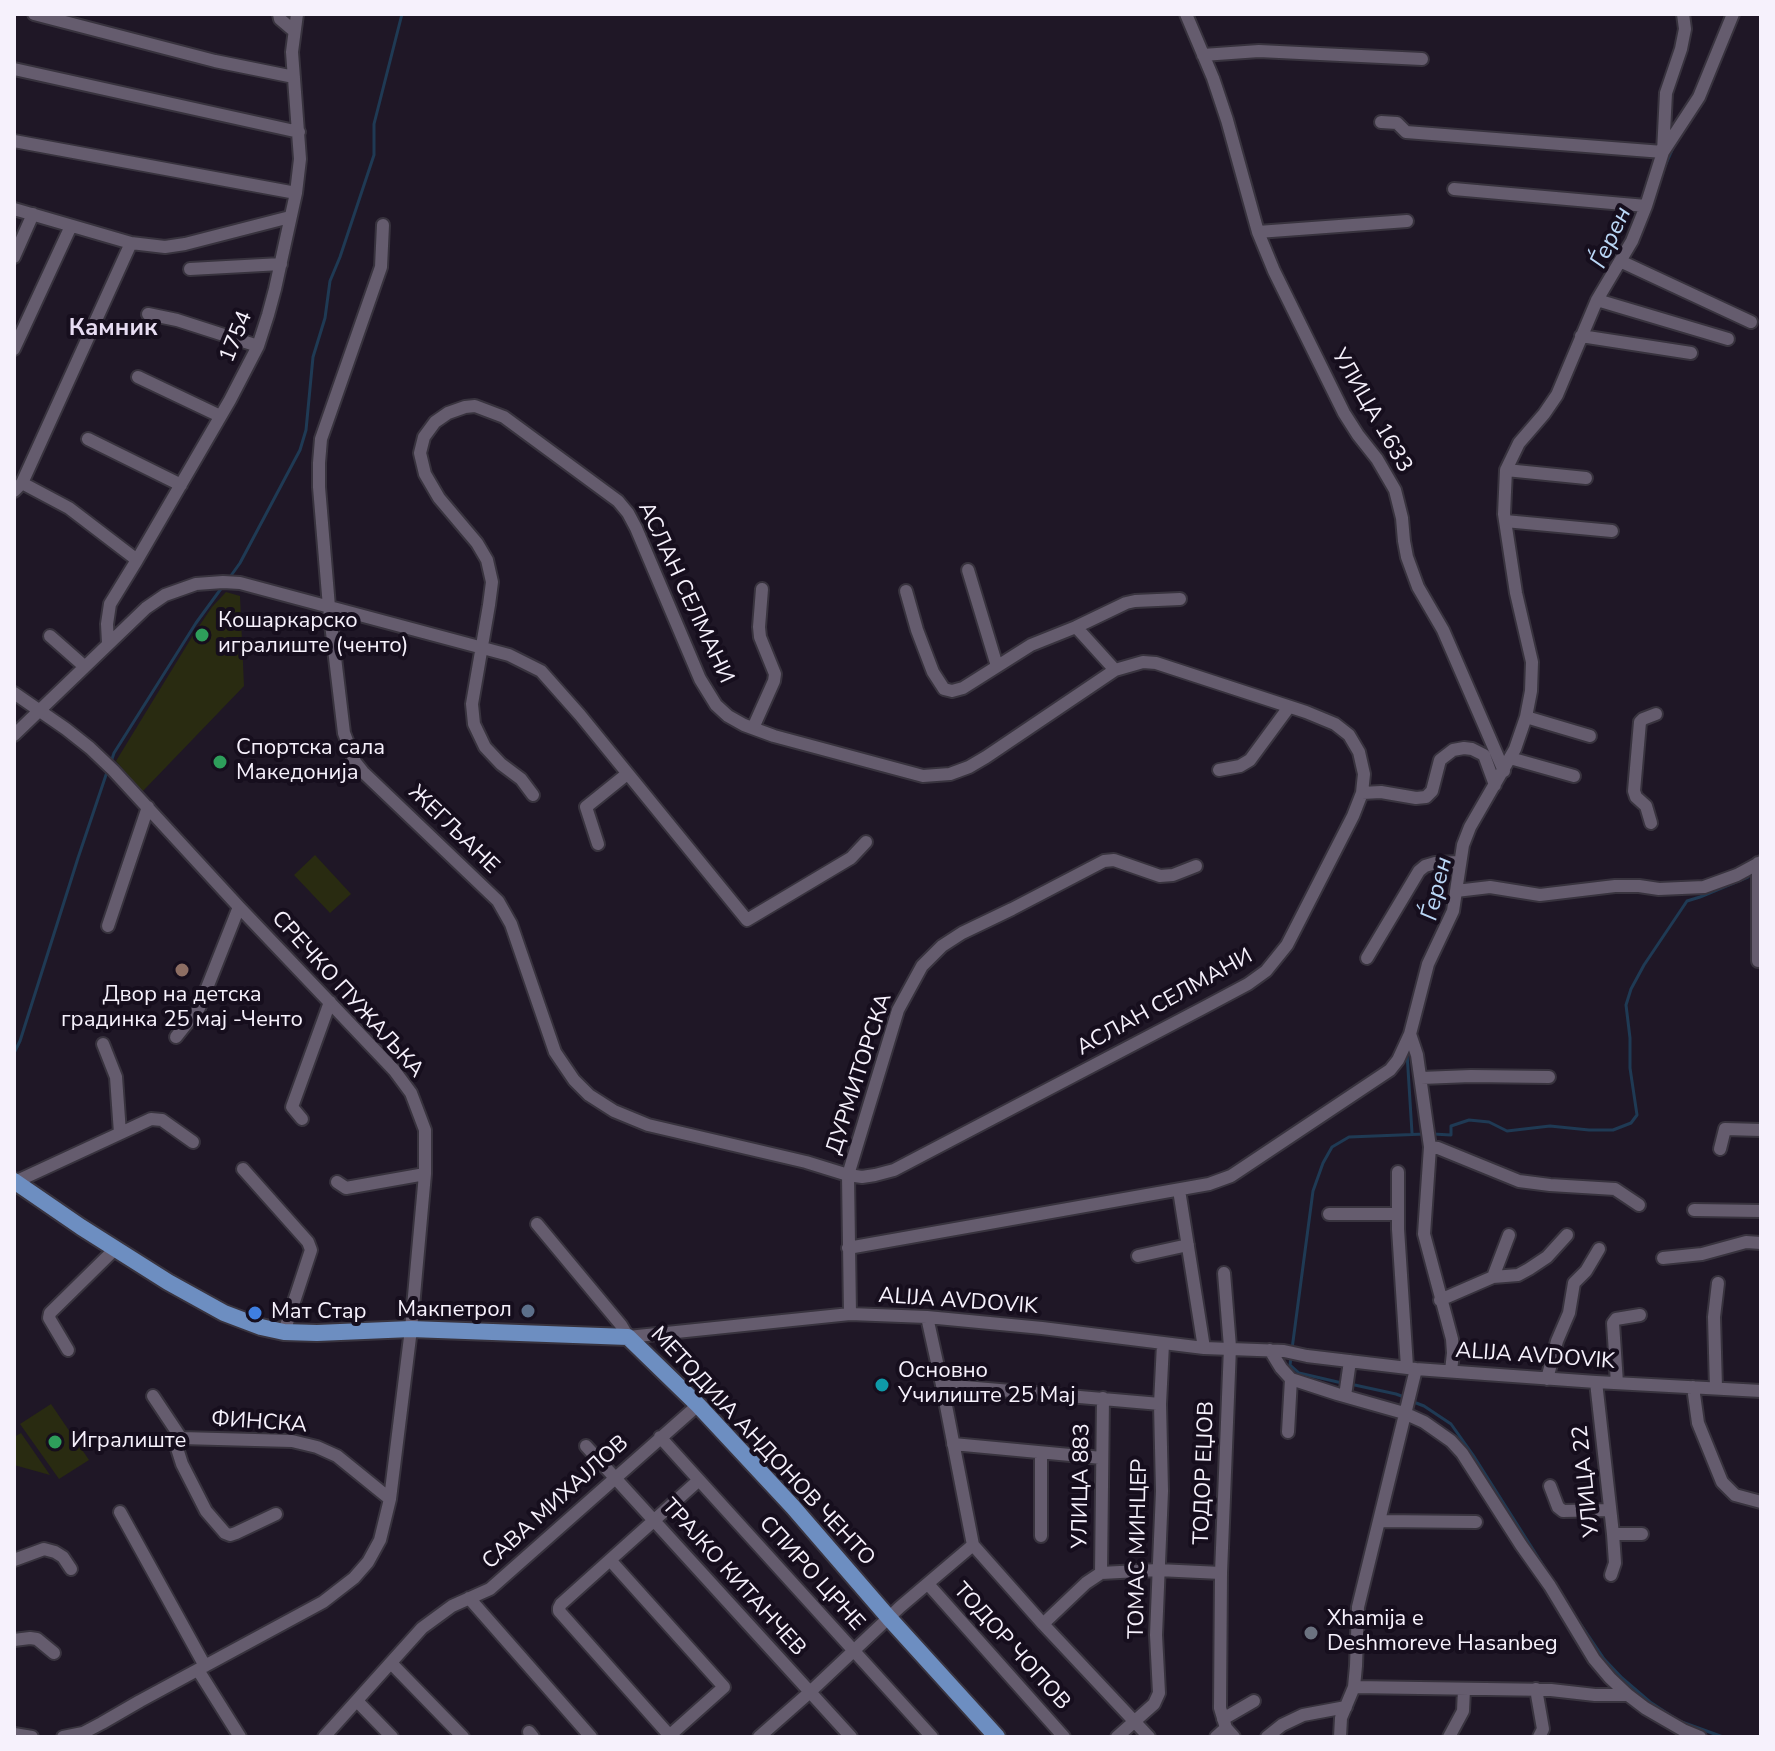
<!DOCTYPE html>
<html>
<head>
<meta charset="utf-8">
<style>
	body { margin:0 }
	#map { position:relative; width:1775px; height:1751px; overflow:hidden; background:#1f1726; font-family:"Nunito Sans",sans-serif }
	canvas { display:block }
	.frame { position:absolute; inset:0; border:16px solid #f6f1fc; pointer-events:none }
</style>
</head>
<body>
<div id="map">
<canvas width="1775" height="1751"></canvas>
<div class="frame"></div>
</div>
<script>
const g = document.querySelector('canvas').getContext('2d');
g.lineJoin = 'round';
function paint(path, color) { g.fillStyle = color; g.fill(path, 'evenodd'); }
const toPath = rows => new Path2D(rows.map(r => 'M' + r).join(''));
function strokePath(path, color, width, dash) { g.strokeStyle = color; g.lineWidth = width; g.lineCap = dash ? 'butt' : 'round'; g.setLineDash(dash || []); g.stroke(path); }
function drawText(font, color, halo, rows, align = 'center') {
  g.font = font + ' "Nunito Sans",sans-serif'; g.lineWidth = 8; g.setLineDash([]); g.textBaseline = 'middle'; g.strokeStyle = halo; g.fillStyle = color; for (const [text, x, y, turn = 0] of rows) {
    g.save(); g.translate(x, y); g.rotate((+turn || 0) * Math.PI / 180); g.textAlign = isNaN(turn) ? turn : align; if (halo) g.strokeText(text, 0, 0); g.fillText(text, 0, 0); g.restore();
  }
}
const green = toPath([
	[226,592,240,596,244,686,142,792,116,761,195,632,212,607],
	[315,855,351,894,330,913,294,875],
	[51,1404,89,1460,59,1479,20,1424],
	[21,1433,50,1475,14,1465,14,1437]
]);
const stream = toPath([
	[1665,166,1673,148],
	[230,577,240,563,300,450,306,430,313,357,325,318,330,281,340,257,374,155,374,124,402,14],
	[111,762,114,753,196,623,223,586],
	[14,1053,20,1041,78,858,107,772],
	[1407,1053,1412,1133],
	[1433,1134,1451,1135,1451,1126,1469,1120,1489,1122,1507,1131,1550,1126,1589,1130,1613,1130,1631,1123,1637,1115,1630,1068,1630,1038,1626,1005,1631,989,1644,965,1687,901,1700,897,1748,877],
	[1292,1349,1313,1191,1323,1163,1332,1147,1349,1137,1425,1134],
	[1291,1357,1290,1365,1299,1373,1342,1383],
	[1350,1384,1396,1394,1404,1397],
	[1411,1401,1424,1406,1451,1424,1473,1455,1546,1570],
	[1571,1610,1604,1659,1622,1678,1650,1702,1679,1721,1723,1737]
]);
const minor = toPath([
	[34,14,215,61,294,77],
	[279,14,280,19,294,31],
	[1186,14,1213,78,1227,120,1258,232,1274,271,1344,413,1358,435,1377,459,1395,490,1402,518,1404,541,1407,557,1418,587,1443,630,1504,771],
	[1203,55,1259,51,1422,59],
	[14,69,299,132],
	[1381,122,1397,123,1406,132,1663,152,1666,93,1681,49,1685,29,1683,14],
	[14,141,296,193],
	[1454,189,1646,206],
	[14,209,131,243,165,247,185,244,290,217],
	[383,225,381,267,321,439,319,463,319,487,329,607,344,733,355,762,363,772,498,901,511,924,555,1052,574,1080,589,1095,614,1111,648,1125,806,1162,848,1175,862,1177,875,1175,894,1170,1203,1008,1248,984,1266,971,1287,945,1353,816,1362,793,1364,774,1359,752,1349,735,1335,724,1306,712,1156,663,1143,662,1115,670,986,757,969,767,950,774,923,776,774,736,744,725,728,716,716,705,700,679,636,528,628,513,618,501,504,417,475,406,465,407,448,413,435,422,424,437,420,453,425,474,439,498,477,543,487,560,492,582,489,605,472,704,474,724,485,747,501,764,521,779,533,795],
	[1258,232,1407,221],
	[14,257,33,214],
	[1620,261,1751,322],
	[190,269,281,264],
	[1597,300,1728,339],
	[148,314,177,320,258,346],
	[1581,336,1691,353],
	[14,349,71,226],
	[138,377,220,416],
	[88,439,181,485],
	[1506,470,1586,478],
	[22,483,69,508,137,560],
	[14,491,22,483,131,243],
	[1505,521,1612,531],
	[968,570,997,666],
	[906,591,917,630,933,672,944,689,952,691,963,688,1031,645,1076,627,1126,603,1135,601,1180,599],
	[1076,627,1115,670],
	[50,636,84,666],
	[108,643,107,624,110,604,137,560,230,400,258,346,268,315,275,289,296,193,300,159,292,52,297,14],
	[14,693,66,729,90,748,113,770,239,907,394,1070,411,1093,425,1130,425,1174,411,1329,390,1499,380,1540,368,1562,354,1578,323,1602,140,1701,102,1723,83,1733,63,1737],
	[1526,717,1590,736],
	[753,728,774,681,775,674,760,637,759,627,762,589],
	[14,735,146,608,165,595,196,584,223,582,240,583,509,655,541,671,580,715,747,920,851,858,866,842],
	[1510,758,1574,776],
	[1219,770,1240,766,1250,760,1289,707],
	[1362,793,1381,792,1416,798,1426,797,1432,791,1440,760,1453,750,1464,748,1472,749,1484,755,1495,785],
	[1651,823,1646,806,1636,797,1634,791,1640,722,1643,719,1656,714],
	[598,844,586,807,627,774],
	[1456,891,1490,887,1540,895,1615,886,1639,886,1659,889,1704,887,1737,875,1761,862],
	[108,926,148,807],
	[1367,958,1419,871,1425,866,1435,863,1460,862],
	[1758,961,1758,863],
	[1410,1034,1417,1055,1430,1147,1424,1234,1452,1339,1453,1353,1451,1371],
	[176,1037,199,1008,239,907],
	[103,1044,116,1077,120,1133],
	[1421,1078,1471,1076,1549,1077],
	[302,1119,292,1107,330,1002],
	[1430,1147,1438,1148,1519,1181,1550,1185,1615,1189,1639,1205],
	[1720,1149,1725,1129,1761,1130],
	[243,1169,308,1242,311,1250,284,1332],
	[1398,1172,1398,1229,1407,1367],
	[15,1182,151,1119,162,1120,193,1142],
	[337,1182,346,1188,425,1174],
	[1179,1190,1204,1348],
	[1694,1210,1761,1211],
	[1329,1214,1397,1214],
	[537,1224,621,1325,628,1337,850,1314,927,1317,1042,1328,1204,1348,1284,1351,1307,1356,1416,1369,1596,1382,1761,1391],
	[848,1248,1209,1184,1231,1176,1390,1070,1398,1060,1410,1034,1428,964,1453,911,1463,845,1470,827,1515,749,1526,717,1531,691,1532,662,1516,593,1504,514,1506,470,1519,443,1544,414,1557,395,1597,300,1632,241,1646,206,1663,152,1699,97,1733,14],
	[1138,1256,1188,1245],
	[1663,1258,1702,1254,1746,1242,1761,1243],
	[1224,1273,1230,1347,1221,1573,1220,1708,1226,1728],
	[1493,1277,1518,1275,1529,1269,1547,1257,1567,1235],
	[1440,1300,1493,1277,1509,1235],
	[850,1314,848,1175,898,1010,922,966,942,946,962,933,1012,909,1104,861,1114,860,1160,876,1173,875,1196,866],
	[927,1317,942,1385,973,1545],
	[68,1350,49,1318,50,1313,115,1249],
	[1270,1350,1281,1368,1291,1379,1337,1394,1404,1413,1424,1422,1451,1441,1462,1453,1521,1545,1550,1586,1594,1659,1610,1678,1628,1695],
	[1547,1379,1557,1341,1569,1313,1574,1283,1586,1271,1599,1249],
	[1596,1382,1613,1534,1615,1563,1611,1575],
	[1617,1383,1613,1323,1616,1319,1640,1315],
	[942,1385,1160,1404],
	[1693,1387,1698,1423,1722,1482,1735,1495,1761,1502],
	[1716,1388,1714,1317,1718,1283],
	[153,1396,181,1438],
	[1345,1396,1350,1361],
	[1288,1432,1291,1379],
	[660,1437,932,1737],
	[953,1444,1102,1458],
	[586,1446,851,1737],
	[1550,1486,1558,1507,1563,1511,1610,1510],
	[120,1512,205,1666],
	[276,1514,236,1533,230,1535,225,1533,206,1511,182,1464,175,1442,181,1438,292,1441,317,1447,337,1456,390,1499],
	[1379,1521,1476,1522],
	[1613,1534,1642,1534],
	[1041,1536,1041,1453],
	[973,1545,1043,1624,1149,1737],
	[14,1560,44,1549,55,1552,63,1557,71,1569],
	[610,1560,724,1687,668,1737],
	[1101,1573,1103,1398],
	[928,1584,1064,1737],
	[469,1598,591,1737],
	[1043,1624,1086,1583,1101,1573,1158,1570,1221,1573],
	[14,1640,30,1638,37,1639,54,1653],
	[391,1663,463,1737],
	[198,1670,240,1737],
	[1354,1687,1551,1690,1595,1695,1628,1695,1645,1708,1683,1730,1700,1737],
	[1536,1689,1543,1729,1539,1737],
	[357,1701,392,1737],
	[1223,1719,1254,1701],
	[529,1732,533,1737],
	[14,1734,32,1737],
	[670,1736,559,1611,559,1608,561,1604,699,1480],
	[324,1737,422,1628,452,1606,490,1589,698,1405],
	[759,1737,810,1692,900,1607,973,1545],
	[1117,1737,1154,1704,1159,1693,1156,1635,1162,1491,1160,1404,1163,1344],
	[1216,1737,1226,1728,1234,1737],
	[1267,1737,1282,1725,1303,1715,1346,1707],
	[1340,1737,1341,1718,1354,1687,1356,1666,1358,1607,1416,1369],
	[1449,1737,1463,1711,1464,1689]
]);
const major = toPath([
	[14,1181,81,1227,168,1282,224,1313,261,1327,284,1332,317,1333,411,1329,628,1337,698,1405,793,1507,889,1618,997,1737]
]);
const markers = [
	[202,635,8,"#2e9e5b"],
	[220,762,8,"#2e9e5b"],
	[182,970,8,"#8d6e63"],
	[528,1311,8,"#5c6f8a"],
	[255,1313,8,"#3f7fe0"],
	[882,1385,8,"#0f9aa8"],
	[55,1442,8,"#2e9e5b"],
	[1311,1633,8,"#6b7280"]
];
const streetNames = [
	["1754",237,337,-68],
	["УЛИЦА 1633",1371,411,60],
	["АСЛАН СЕЛМАНИ",685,593,65],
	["ЖЕГЉАНЕ",453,830,44],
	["СРЕЧКО ПУЖАЉКА",347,995,48],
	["АСЛАН СЕЛМАНИ",1165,1003,-29],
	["ДУРМИТОРСКА",860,1074,-72],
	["ALIJA AVDOVIK",958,1302,4],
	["ALIJA AVDOVIK",1535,1357,4],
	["ФИНСКА",259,1423,4],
	["МЕТОДИЈА АНДОНОВ ЧЕНТО",762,1447,47],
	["ТОДОР ЕЏОВ",1205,1473,-88],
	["УЛИЦА 22",1587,1481,-96],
	["УЛИЦА 883",1082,1486,-89],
	["САВА МИХАЈЛОВ",556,1503,-42],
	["ТОМАС МИНЦЕР",1139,1549,-89],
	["СПИРО ЦРНЕ",811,1574,48],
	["ТРАЈКО КИТАНЧЕВ",733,1578,48],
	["ТОДОР ЧОПОВ",1011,1647,48]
];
const poiNames = [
	["Кошаркарско",218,622],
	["игралиште (ченто)",218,647],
	["Спортска сала",236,749],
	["Македонија",236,774],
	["Двор на детска",182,996,"center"],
	["градинка 25 мај -Ченто",182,1021,"center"],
	["Макпетрол",512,1311,"right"],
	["Мат Стар",271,1313],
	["Основно",898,1372],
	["Училиште 25 Мај",898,1397],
	["Игралиште",71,1442],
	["Xhamija e",1327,1620],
	["Deshmoreve Hasanbeg",1327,1645]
];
const waterNames = [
	["Ѓерен",1612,238,-65],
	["Ѓерен",1438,889,-76]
];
const neighbourhoodNames = [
	["Камник",113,329]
];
paint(green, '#292b11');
strokePath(stream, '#1f3a54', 3);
strokePath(minor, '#38333e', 16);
strokePath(major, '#38333e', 20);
strokePath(minor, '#655c6e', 12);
strokePath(major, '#6d8ec1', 16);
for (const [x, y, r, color] of markers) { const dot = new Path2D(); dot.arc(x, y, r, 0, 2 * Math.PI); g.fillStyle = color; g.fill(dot); strokePath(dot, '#160e1d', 3); }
drawText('22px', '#f6f1fc', '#160e1d', streetNames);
drawText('22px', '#f6f1fc', '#160e1d', poiNames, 'left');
drawText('italic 24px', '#bad7f6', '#160e1d', waterNames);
drawText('bold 24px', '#e7dcf2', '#160e1d', neighbourhoodNames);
</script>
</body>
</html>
